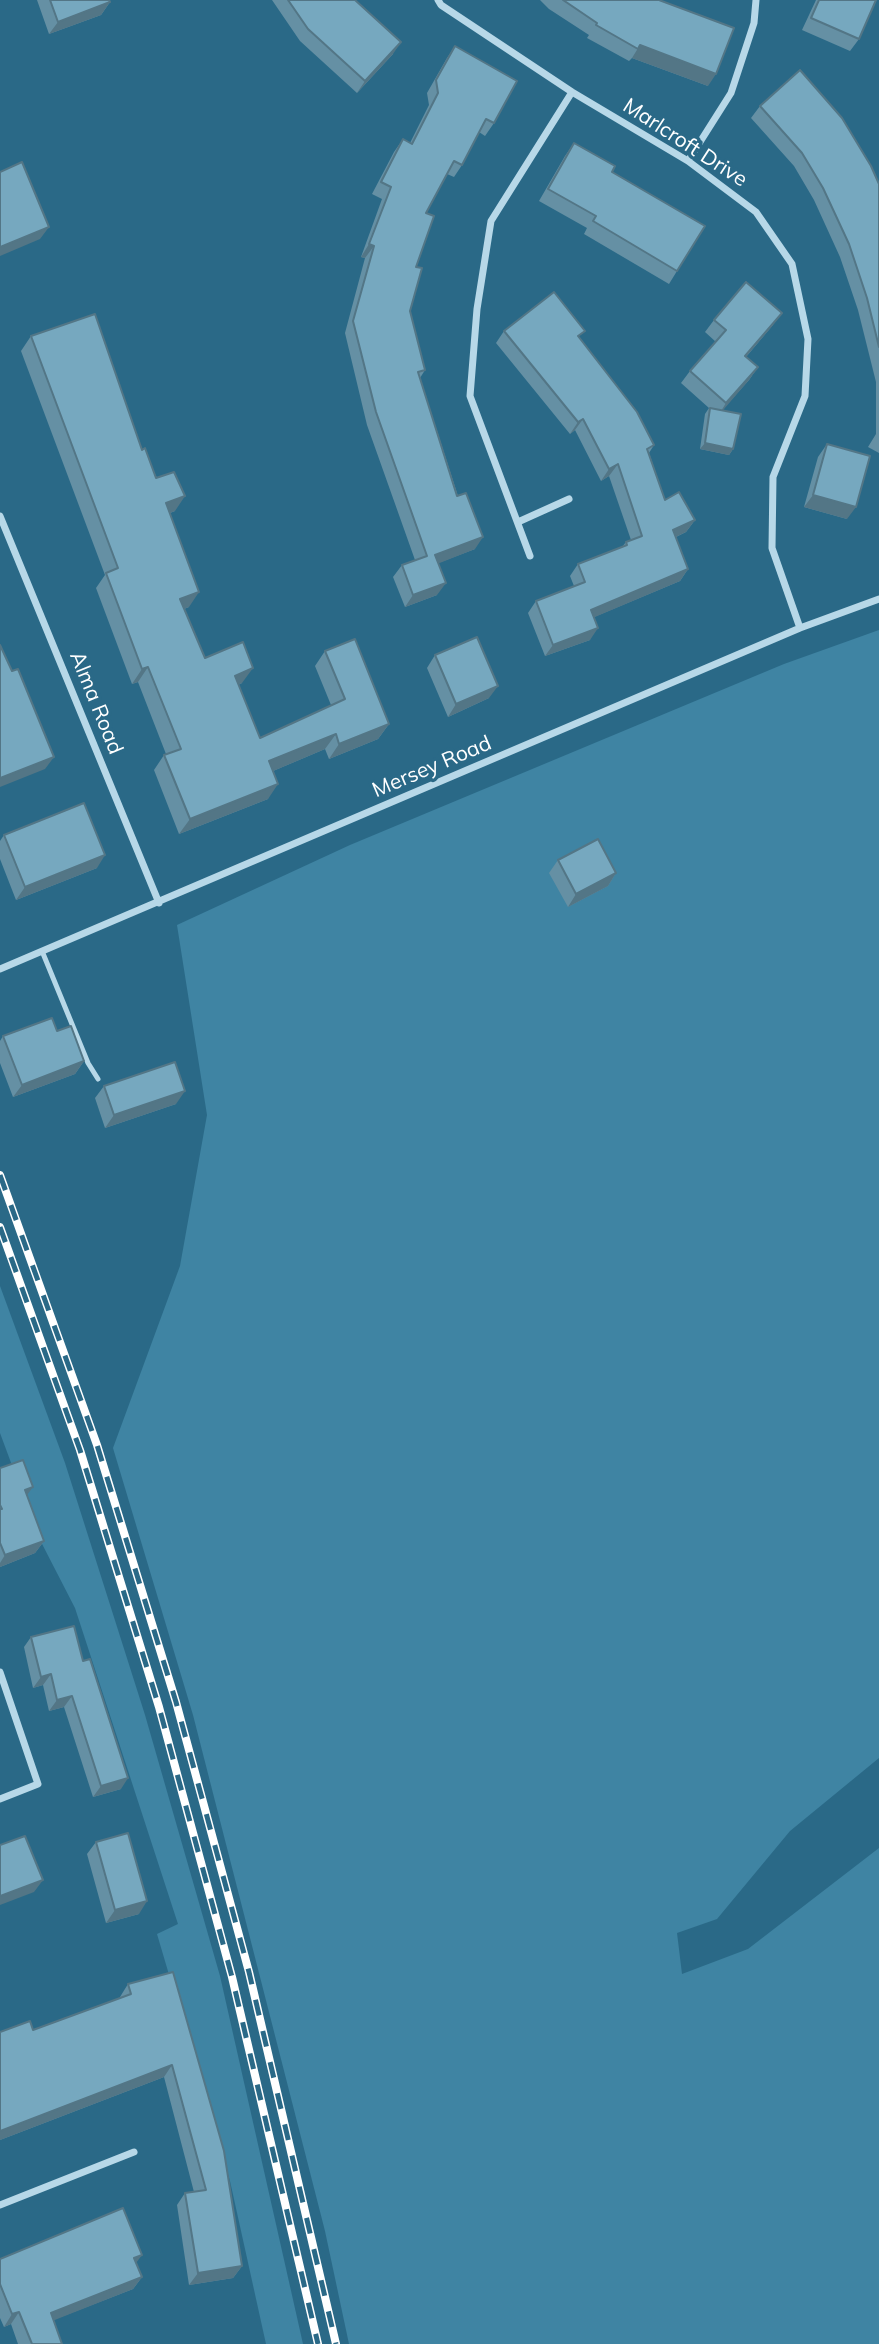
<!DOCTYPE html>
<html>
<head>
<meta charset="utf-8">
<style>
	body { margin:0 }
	canvas { display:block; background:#2a6987 }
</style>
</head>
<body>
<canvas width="879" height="2344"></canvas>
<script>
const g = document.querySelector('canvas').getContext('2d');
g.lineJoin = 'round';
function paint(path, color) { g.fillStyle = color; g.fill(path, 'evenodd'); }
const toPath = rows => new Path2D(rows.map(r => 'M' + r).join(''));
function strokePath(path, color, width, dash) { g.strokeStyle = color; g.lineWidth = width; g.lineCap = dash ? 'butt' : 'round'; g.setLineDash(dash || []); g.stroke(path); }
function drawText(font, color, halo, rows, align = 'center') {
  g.font = font + ' Mulish,sans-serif'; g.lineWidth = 7; g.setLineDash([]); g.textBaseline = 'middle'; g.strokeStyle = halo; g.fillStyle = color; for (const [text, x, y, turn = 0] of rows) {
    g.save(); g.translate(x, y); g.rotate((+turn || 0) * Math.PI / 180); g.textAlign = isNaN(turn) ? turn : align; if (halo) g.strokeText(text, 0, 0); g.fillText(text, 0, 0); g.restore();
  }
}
const green = toPath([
	[879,630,879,1758,790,1831,717,1919,677,1933,682,1974,748,1949,879,1848,879,2344,349,2344,325,2231,193,1715,113,1448,180,1266,207,1115,177,925,350,845,784,664],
	[0,1286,65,1463,145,1715,220,1976,303,2344,266,2344,230,2181,157,1934,178,1924,75,1608,39,1538,0,1433]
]);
const lane = toPath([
	[42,951,88,1063,98,1079]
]);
const street = toPath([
	[438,0,441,5,572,92,688,161,756,212,792,264,808,339,805,396,773,477,772,548,800,628],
	[688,161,731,93,754,23,756,0],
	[0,516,159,903],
	[518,522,569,499],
	[530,556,470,396,477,309,491,221,572,92],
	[0,969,800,628,879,599],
	[0,1672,38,1784,0,1799],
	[0,2205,134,2152]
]);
const rail = toPath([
	[0,1175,97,1445,176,1702,249,1972,336,2344],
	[0,1227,80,1450,159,1707,232,1977,318,2344]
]);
const wall = toPath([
	[37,0,109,0,110,2,101,15,49,34],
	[272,0,355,0,393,54,357,93,300,41],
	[540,0,659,0,708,86,632,58,629,61,587,38,589,35,549,9],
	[816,0,876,0,859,39,850,51,802,30],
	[455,46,494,123,485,136,479,132,462,165,454,177,447,174,426,213,416,267,410,311,425,370,420,378,475,549,438,563,437,595,405,607,393,577,402,565,415,560,367,425,345,333,365,258,361,257,382,199,372,194,394,152,403,139,410,143,429,105,427,93,447,58],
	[760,106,879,184,879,453,868,447,876,434,876,382,858,310,840,257,814,200,794,166,751,118],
	[574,143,612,172,677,271,669,284,584,234,587,228,539,201,565,156],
	[714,320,773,325,746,357,758,367,749,380,722,410,733,449,729,455,700,449,705,414,709,408,681,383,690,371,716,342,705,332],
	[504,331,579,338,654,445,649,453,665,500,695,520,686,532,676,537,688,569,680,581,594,617,590,640,545,656,528,613,536,601,574,586,570,576,578,564,622,547,626,542,631,540,609,476,601,481,575,430,570,434,496,343],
	[31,336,142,450,175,511,170,513,189,607,184,609,205,658,242,683,238,685,260,738,331,705,315,666,325,651,389,724,378,739,329,759,325,749,273,771,268,799,179,834,154,770,164,755,166,754,138,682,132,684,96,588,105,575,21,351],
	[827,444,847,519,804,507,818,457],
	[435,655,489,698,448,717,427,668],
	[4,835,97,868,16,900,0,859,0,841],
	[558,860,616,873,608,886,568,907,549,873],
	[57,1031,84,1061,75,1074,13,1097,0,1063,0,1041,3,1036],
	[104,1086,176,1104,105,1128,95,1098],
	[0,1468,27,1496,44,1541,35,1553,0,1567],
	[31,1637,83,1661,121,1789,93,1797,64,1707,49,1711,43,1685,33,1688,24,1647],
	[96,1842,139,1914,106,1923,87,1854],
	[173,1972,242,2266,233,2278,189,2285,177,2205,185,2193,194,2192,164,2077,0,2140,0,2032,33,2030,120,1998,120,1997,128,1984],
	[0,2259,136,2263,142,2277,133,2289,53,2320,62,2344,18,2344,11,2324,4,2327,0,2318]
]);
const shadedWall = toPath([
	[110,2,101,15,49,34,58,22],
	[401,42,393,54,357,93,365,81],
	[640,45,716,74,708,86,632,58],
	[49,227,40,239,0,256,0,247],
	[369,244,374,246,365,258,361,257],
	[782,313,773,325,736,368,745,356],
	[758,367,749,380,718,416,726,403],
	[583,419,575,430,570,434,578,422],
	[705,443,733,449,729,455,700,449],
	[618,464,609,476,601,481,609,469],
	[813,495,856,507,847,519,804,507],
	[185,496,175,511,156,518,166,503],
	[695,520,686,532,665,542,673,530],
	[483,537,475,549,427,568,435,555],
	[688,569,680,581,583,622,591,610],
	[446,583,437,595,405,607,413,595],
	[199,592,189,607,169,614,180,599],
	[598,628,590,640,545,656,553,645],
	[148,667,138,682,132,684,142,669],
	[253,668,242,683,224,691,235,676],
	[498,686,489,698,448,717,456,704],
	[389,724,378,739,329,759,339,744],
	[336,734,325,749,259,777,269,761],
	[54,757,45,769,0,787,0,778],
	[278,784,268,799,179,834,190,819],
	[105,855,97,868,16,900,25,887],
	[616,873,608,886,568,907,576,894],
	[84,1061,75,1074,13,1097,22,1085],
	[185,1091,176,1104,105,1128,114,1115],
	[33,1487,24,1499,25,1490],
	[44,1541,35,1553,0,1567,0,1563,5,1555],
	[51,1674,43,1685,33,1688,41,1677],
	[72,1696,64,1707,49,1711,57,1700],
	[128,1778,121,1789,93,1797,101,1786],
	[43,1880,34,1892,0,1905,0,1896],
	[147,1901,139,1914,106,1923,115,1910],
	[172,2065,164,2077,0,2140,0,2131],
	[142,2255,133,2267,134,2258],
	[242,2266,233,2278,189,2285,198,2273],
	[142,2277,133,2289,42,2325,51,2313],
	[19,2312,11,2324,4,2327,12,2314]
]);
const building = toPath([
	[50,0,109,0,110,2,58,22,50,0],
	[288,0,355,0,401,42,365,81,308,29,288,0],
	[563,0,659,0,734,28,716,74,640,45,638,49,596,25,597,23,563,0],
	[819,0,876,0,859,39,811,18,819,0],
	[455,46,517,81,494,123,486,119,462,165,454,161,426,213,434,216,416,267,422,268,410,311,425,370,418,372,457,496,466,493,483,537,435,555,446,583,413,595,402,565,427,556,376,412,353,321,374,246,369,244,391,187,381,182,403,139,412,144,438,93,436,80,455,46],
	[800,70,842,118,871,166,879,184,879,347,867,298,849,244,823,188,802,153,760,106,800,70],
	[574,143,615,166,612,172,705,226,677,271,593,221,596,216,548,189,574,143],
	[22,162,49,227,0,247,0,172,22,162],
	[746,282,782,313,745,356,758,367,726,403,690,371,726,330,714,320,746,282],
	[554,292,585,331,578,336,637,412,654,445,647,449,665,500,679,492,695,520,673,530,688,569,591,610,598,628,553,645,536,601,585,582,578,564,627,545,626,542,642,536,618,464,609,469,583,419,578,422,504,331,554,292],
	[95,314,142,450,145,448,156,478,174,472,185,496,166,503,199,592,180,599,205,658,243,642,253,668,235,676,260,738,345,699,325,651,355,639,389,724,339,744,336,734,269,761,278,784,190,819,164,755,181,749,148,667,142,669,106,573,118,568,31,336,95,314],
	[710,408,741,414,733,449,705,443,710,408],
	[827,444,870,456,856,507,813,495,827,444],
	[477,637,498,686,456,704,435,655,477,637],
	[0,645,12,671,18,669,54,757,0,778,0,645],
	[84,803,105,855,25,887,4,835,84,803],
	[598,839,616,873,576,894,558,860,598,839],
	[52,1018,57,1031,71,1026,84,1061,22,1085,3,1036,52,1018],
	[175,1062,185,1091,114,1115,104,1086,175,1062],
	[23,1460,33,1487,25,1490,44,1541,5,1555,0,1543,0,1509,2,1509,0,1505,0,1468,23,1460],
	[74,1626,83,1661,90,1659,128,1778,101,1786,72,1696,57,1700,51,1674,41,1677,31,1637,74,1626],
	[128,1833,147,1901,115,1910,96,1842,128,1833],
	[25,1836,43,1880,0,1896,0,1845,25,1836],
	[173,1972,224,2151,242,2266,198,2273,185,2193,206,2190,172,2065,0,2131,0,2032,30,2021,33,2030,131,1994,128,1984,173,1972],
	[123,2208,142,2255,134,2258,142,2277,51,2313,62,2344,32,2344,19,2312,12,2314,0,2284,0,2259,123,2208]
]);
const streetNames = [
	["Marlcroft Drive",685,143,33],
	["Alma Road",96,703,68],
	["Mersey Road",432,767,-23]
];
paint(green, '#3f84a3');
strokePath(lane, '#b7d8e8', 5);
strokePath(street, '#b7d8e8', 7);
strokePath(rail, '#fff', 8);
strokePath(rail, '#2a6987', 5, [16]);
paint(wall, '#6590a4');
paint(shadedWall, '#537686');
paint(building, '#76a8bf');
strokePath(building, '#537686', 2);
drawText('21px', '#fff', '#2a6987', streetNames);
</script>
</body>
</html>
